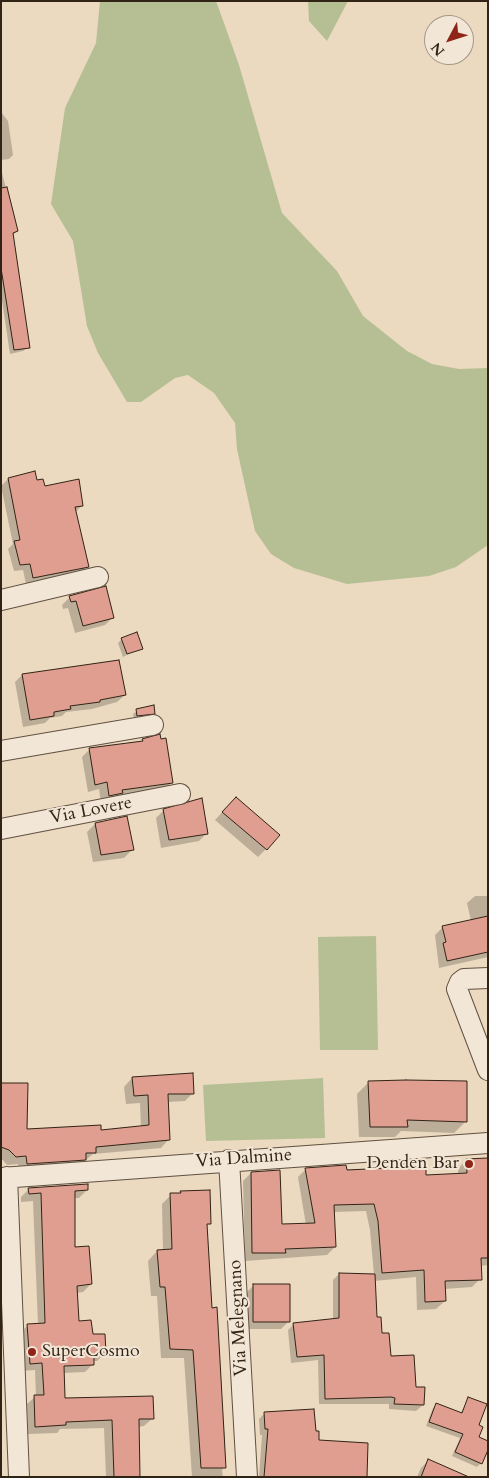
<!DOCTYPE html>
<html>
<head>
<meta charset="utf-8">
<style>
	body { margin:0 }
	#map { position:relative; width:489px; height:1478px; overflow:hidden; background:#ebd9c0; font-family:Cardo,serif }
	canvas { display:block }
	.frame { position:absolute; inset:0; border:2px solid #312315; pointer-events:none }
	.north { position:absolute; left:424px; top:15px; width:50px; height:50px; box-sizing:border-box; background:#f2e6d6; border:1px solid #a59889; border-radius:50%; rotate:230deg; font-size:14px; font-weight:700; line-height:20px; text-align:center; color:#312315 }
	.north::after { content:''; display:block; margin:auto; width:18px; height:22px; background:#8f2418; clip-path:polygon(50% 0,100% 100%,50% 72%,0 100%) }
</style>
</head>
<body>
<div id="map">
<canvas width="489" height="1478"></canvas>
<div class="frame"></div>
<div class="north">N</div>
</div>
<script>
const g = document.querySelector('canvas').getContext('2d');
g.lineJoin = 'round';
function paint(path, color) { g.fillStyle = color; g.fill(path, 'evenodd'); }
const toPath = rows => new Path2D(rows.map(r => 'M' + r).join(''));
function strokePath(path, color, width, dash) { g.strokeStyle = color; g.lineWidth = width; g.lineCap = dash ? 'butt' : 'round'; g.setLineDash(dash || []); g.stroke(path); }
function drawText(font, color, halo, rows, align = 'center') {
  g.font = font + ' Cardo,serif'; g.lineWidth = 4; g.setLineDash([]); g.textBaseline = 'middle'; g.strokeStyle = halo; g.fillStyle = color; for (const [text, x, y, turn = 0] of rows) {
    g.save(); g.translate(x, y); g.rotate((+turn || 0) * Math.PI / 180); g.textAlign = isNaN(turn) ? turn : align; if (halo) g.strokeText(text, 0, 0); g.fillText(text, 0, 0); g.restore();
  }
}
const green = toPath([
	[100,1,216,1,239,65,282,213,337,271,363,316,407,351,432,364,459,369,488,368,488,545,456,567,429,576,347,584,294,568,271,554,255,531,237,449,235,423,214,393,188,375,175,378,141,402,127,402,98,353,87,326,73,241,51,204,65,108,96,43],
	[308,1,348,1,327,41,309,21],
	[376,936,378,1050,320,1050,318,937],
	[323,1078,325,1138,206,1141,203,1085]
]);
const shadow = toPath([
	[1,112,8,121,13,155,9,159,1,160],
	[1,169,17,231,13,235,27,348,23,351,10,354,1,294],
	[34,473,36,481,44,487,82,505,75,513,88,566,81,573,26,584,23,570,14,571,8,549,13,544,1,486,8,479],
	[70,597,113,617,105,625,75,633,68,608,63,609,62,605],
	[122,639,141,648,123,657,118,643],
	[22,675,125,695,117,702,92,709,66,712,62,716,50,718,45,723,23,727,15,682],
	[137,711,154,713,150,717,134,719,133,714],
	[143,740,172,782,164,790,101,803,99,789,88,792,82,757,90,749,140,743],
	[228,806,266,849,258,857,215,820],
	[164,810,207,833,199,841,161,848,156,818],
	[95,824,132,850,124,858,93,862,87,832],
	[475,896,488,896,488,957,439,968,435,935,443,927,471,921,467,903],
	[132,1078,193,1093,185,1101,167,1102,169,1139,161,1148,93,1154,76,1168,19,1172,18,1164,7,1165,1,1158,1,1084,26,1130,100,1131,141,1127,140,1103,126,1104,124,1087],
	[368,1083,465,1122,454,1133,401,1131,395,1137,359,1137,357,1094],
	[488,1159,488,1265,480,1266,480,1279,472,1287,444,1289,445,1301,436,1309,417,1310,416,1277,374,1281,376,1318,390,1358,415,1388,423,1405,416,1411,389,1409,389,1404,319,1404,318,1360,291,1363,288,1330,294,1324,333,1320,333,1280,339,1274,374,1275,370,1230,366,1211,333,1212,335,1247,327,1255,245,1261,243,1181,251,1173,281,1225,306,1225,298,1177,306,1169,385,1170,389,1166,425,1176,458,1174,458,1169,466,1160],
	[29,1189,87,1190,79,1198,73,1198,73,1249,91,1284,83,1292,76,1293,78,1323,105,1353,97,1361,93,1361,93,1364,85,1372,63,1373,64,1400,153,1418,144,1426,138,1427,139,1477,106,1477,104,1428,60,1429,57,1433,28,1434,27,1404,36,1396,35,1370,22,1371,20,1333,28,1325,38,1325,33,1201,21,1202,21,1197],
	[181,1192,209,1223,206,1227,211,1309,225,1437,225,1467,222,1470,223,1477,192,1477,184,1358,161,1358,157,1296,151,1296,148,1261,157,1251,163,1251,162,1204,171,1195,178,1194],
	[254,1285,289,1321,281,1329,246,1329,246,1293],
	[469,1398,477,1426,481,1463,477,1467,452,1456,460,1438,426,1426,433,1408,437,1405,460,1414],
	[265,1413,314,1433,318,1442,362,1477,259,1477,262,1435,260,1435,259,1419],
	[429,1460,440,1477,417,1477,421,1468]
]);
const building = toPath([
	[7,187,18,231,13,233,30,348,14,350,1,268,1,188,7,187],
	[35,471,37,480,43,479,45,486,79,479,83,506,75,507,89,567,33,578,30,564,20,565,14,541,20,540,8,478,35,471],
	[106,586,114,618,83,626,76,601,71,602,69,596,106,586],
	[137,632,143,649,127,654,121,638,137,632],
	[119,660,126,695,100,700,100,702,70,706,71,709,54,712,54,716,30,720,22,674,119,660],
	[154,705,155,714,137,716,136,709,154,705],
	[160,734,161,739,166,738,173,783,122,790,123,793,109,796,107,782,95,785,89,748,143,741,142,739,160,734],
	[236,797,280,835,267,850,222,812,236,797],
	[202,798,208,834,169,840,163,809,202,798],
	[127,816,134,850,101,855,95,823,127,816],
	[488,916,488,952,447,961,443,943,446,942,442,926,488,916],
	[193,1073,194,1094,168,1094,170,1140,96,1147,96,1153,86,1153,86,1160,27,1164,26,1156,16,1157,9,1150,1,1147,1,1083,28,1083,27,1129,101,1125,101,1130,149,1125,148,1095,134,1096,132,1077,193,1073],
	[406,1080,467,1081,467,1122,407,1120,408,1127,370,1127,368,1081,406,1080],
	[488,1158,488,1258,481,1258,482,1280,445,1281,446,1301,425,1302,424,1270,382,1273,378,1221,374,1204,334,1205,336,1247,285,1249,286,1253,252,1253,251,1172,280,1170,282,1224,315,1223,305,1168,346,1165,347,1170,388,1168,388,1164,426,1164,426,1175,467,1173,466,1159,488,1158],
	[88,1184,88,1190,75,1191,75,1247,89,1246,92,1284,77,1286,79,1321,91,1320,93,1334,105,1334,106,1353,94,1354,94,1365,64,1366,65,1398,153,1396,154,1419,139,1419,140,1477,114,1477,112,1420,66,1422,66,1425,35,1427,34,1395,44,1395,42,1363,30,1364,27,1324,45,1323,41,1193,29,1194,28,1188,88,1184],
	[210,1190,211,1224,207,1224,212,1308,217,1307,226,1468,201,1468,193,1350,170,1349,165,1287,160,1287,157,1250,172,1249,170,1193,181,1193,180,1191,210,1190],
	[339,1273,375,1274,377,1317,381,1317,382,1333,389,1333,391,1356,414,1355,416,1387,425,1387,424,1405,394,1404,395,1398,391,1397,325,1399,324,1355,297,1357,293,1323,339,1318,339,1273],
	[253,1284,290,1284,290,1322,253,1322,253,1284],
	[468,1397,487,1404,479,1425,483,1427,479,1437,488,1441,488,1450,482,1464,455,1452,463,1434,429,1422,436,1403,462,1413,468,1397],
	[314,1409,316,1431,319,1431,319,1440,368,1443,367,1477,264,1477,268,1429,265,1429,264,1412,314,1409],
	[428,1459,469,1477,421,1477,428,1459]
]);
const minor = toPath([
	[1,600,98,577],
	[1,751,153,725],
	[1,829,180,794],
	[488,978,464,979,460,982,457,989,488,1070],
	[229,1160,247,1477],
	[7,1177,19,1477],
	[1,1178,488,1143]
]);
const markers = [
	[469,1164,5,"#8f2418"],
	[32,1352,5,"#8f2418"]
];
const streetNames = [
	["Via Lovere",91,811,-11],
	["Via Dalmine",244,1159,-4],
	["Via Melegnano",239,1318,-93]
];
const poiNames = [
	["Denden Bar",459,1164],
	["SuperCosmo",42,1352,"left"]
];
paint(green, '#b6bf93');
paint(shadow, '#0003');
paint(building, '#e09e91');
strokePath(building, '#312315', 1);
strokePath(minor, '#605040', 22);
strokePath(minor, '#f2e6d6', 20);
for (const [x, y, r, color] of markers) { const dot = new Path2D(); dot.arc(x, y, r, 0, 2 * Math.PI); g.fillStyle = color; g.fill(dot); strokePath(dot, '#f2e6d6', 2); }
drawText('18px', '#312315', '#f2e6d6', streetNames);
drawText('18px', '#312315', '#f2e6d6', poiNames, 'right');
</script>
</body>
</html>
